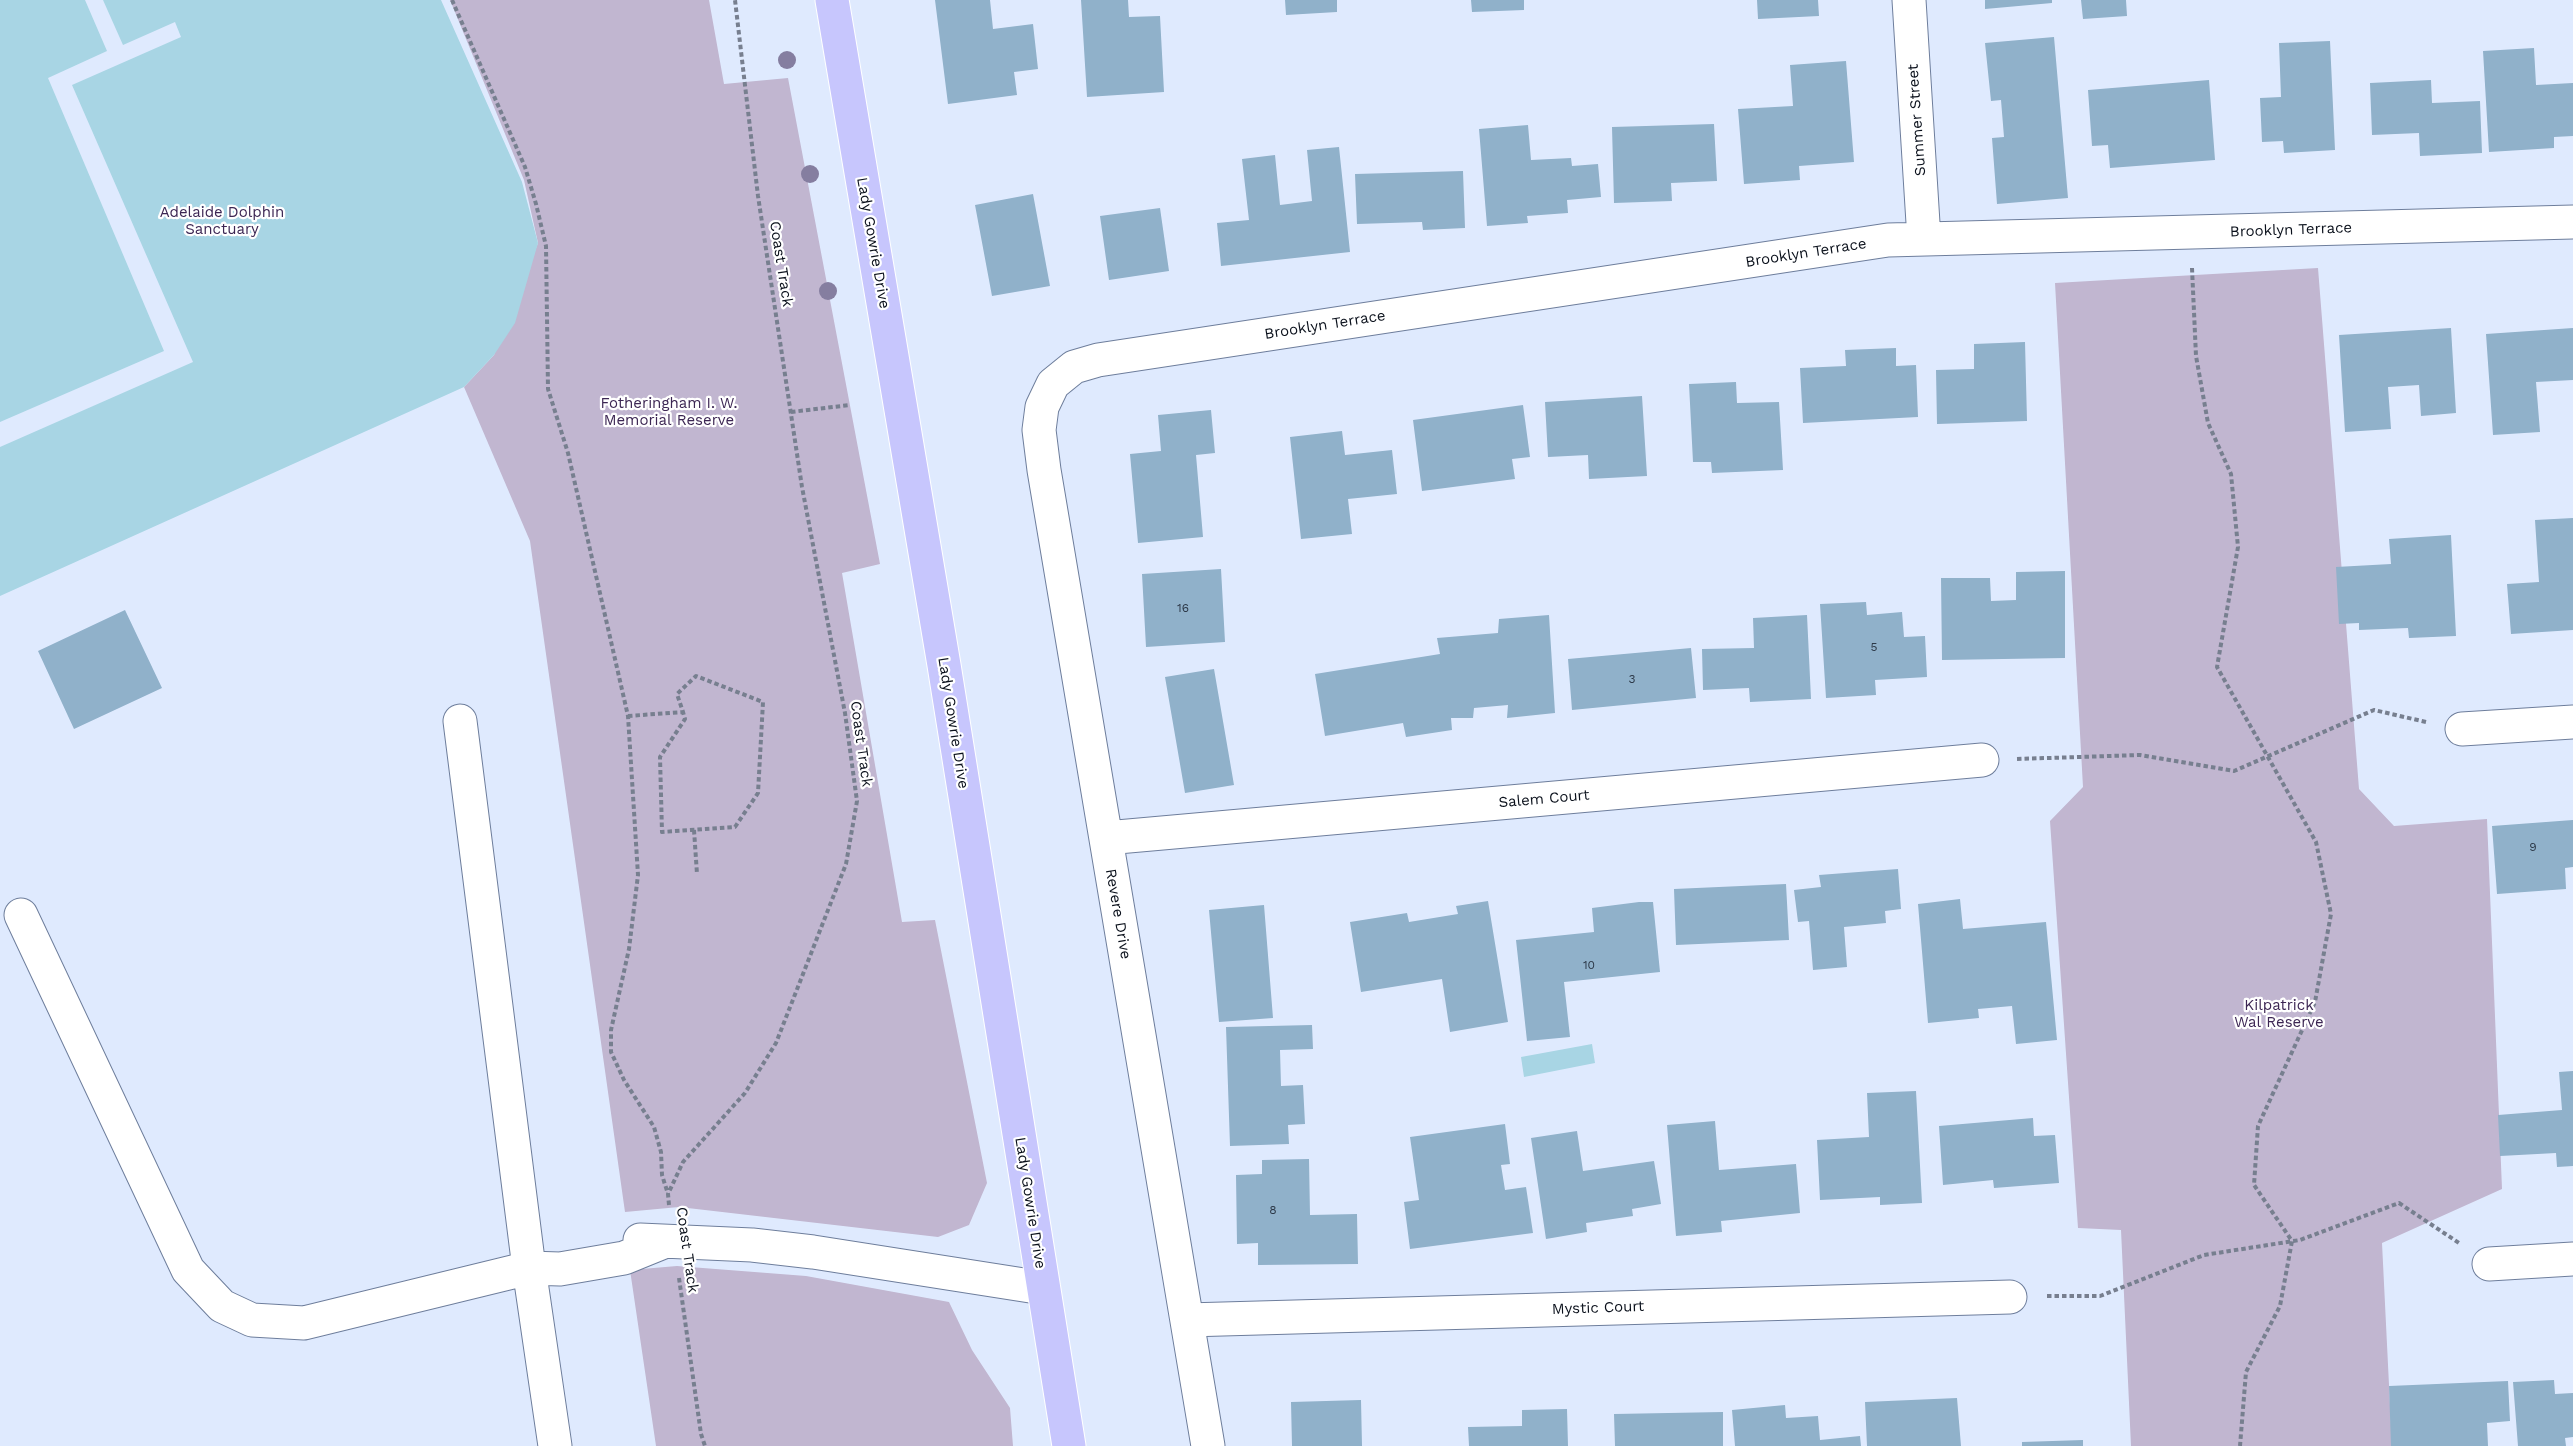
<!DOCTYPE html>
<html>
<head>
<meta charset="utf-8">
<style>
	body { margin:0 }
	canvas { display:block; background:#dfeafe }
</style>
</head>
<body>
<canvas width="2573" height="1446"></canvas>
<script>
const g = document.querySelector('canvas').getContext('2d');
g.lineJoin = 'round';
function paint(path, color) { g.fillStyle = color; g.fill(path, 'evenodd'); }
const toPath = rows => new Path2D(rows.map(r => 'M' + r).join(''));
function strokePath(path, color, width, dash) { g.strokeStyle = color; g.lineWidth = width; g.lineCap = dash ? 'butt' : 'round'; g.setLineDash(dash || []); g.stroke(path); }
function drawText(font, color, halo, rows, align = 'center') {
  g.font = font + ' "Work Sans",sans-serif'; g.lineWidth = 4.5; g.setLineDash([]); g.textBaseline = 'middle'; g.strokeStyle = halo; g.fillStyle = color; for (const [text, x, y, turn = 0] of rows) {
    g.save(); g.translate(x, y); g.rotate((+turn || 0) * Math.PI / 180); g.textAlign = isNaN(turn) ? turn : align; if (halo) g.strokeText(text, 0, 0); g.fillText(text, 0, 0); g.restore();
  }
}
const green = toPath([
	[450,0,709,0,724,84,788,78,880,564,842,573,902,922,935,920,987,1183,969,1225,938,1237,679,1207,625,1212,530,541,464,387,494,355,538,243,524,180],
	[2318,268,2359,789,2394,826,2487,819,2502,1189,2382,1243,2392,1446,2131,1446,2121,1230,2078,1228,2050,821,2083,787,2055,283],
	[677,1266,806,1276,949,1302,972,1350,1010,1408,1013,1446,656,1446,630,1270]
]);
const water = toPath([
	[0,0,441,0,522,182,538,243,515,323,494,355,464,387,0,596],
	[1592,1044,1595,1063,1524,1077,1521,1057]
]);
const pier = toPath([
	[85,0,103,0,123,45,175,22,181,37,72,85,193,362,0,447,0,422,164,351,48,78,107,51]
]);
const building = toPath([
	[935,0,990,0,993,29,1033,24,1038,69,1014,72,1017,95,948,104],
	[1081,0,1128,0,1129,17,1160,16,1164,92,1087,97],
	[1285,0,1337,0,1337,12,1286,15],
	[1471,0,1524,0,1524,10,1472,12],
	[1757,0,1818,0,1819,16,1758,19],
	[1985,0,2052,0,2052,3,1985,9],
	[2081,0,2126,0,2127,16,2083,19],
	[2054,37,2068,198,1997,204,1992,138,2004,137,2001,100,1991,101,1985,43],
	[2330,41,2335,150,2284,153,2283,141,2262,142,2260,98,2281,97,2279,43],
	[2534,48,2536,85,2573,83,2573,136,2554,137,2554,148,2489,152,2483,51],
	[1846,61,1854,162,1799,166,1800,180,1744,184,1738,109,1793,106,1790,65],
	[2209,80,2215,160,2110,168,2108,145,2092,146,2088,90],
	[2431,80,2432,103,2480,101,2482,153,2420,156,2419,133,2372,135,2370,83],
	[1714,124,1717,181,1671,183,1672,201,1614,203,1612,127],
	[1528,125,1531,160,1571,158,1572,166,1598,164,1601,197,1567,200,1568,213,1527,216,1528,223,1487,226,1479,129],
	[1339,147,1350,252,1221,266,1217,223,1249,220,1242,159,1275,155,1280,205,1312,201,1307,150],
	[1463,171,1465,228,1423,230,1422,222,1357,224,1355,174],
	[1033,194,1050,286,992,296,975,205],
	[1160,208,1169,271,1109,280,1100,216],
	[2451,328,2456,413,2421,416,2419,385,2388,387,2391,429,2345,432,2339,335],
	[2573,328,2573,380,2536,382,2540,432,2493,435,2486,334],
	[2025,342,2027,421,1937,424,1936,370,1974,369,1974,344],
	[1896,348,1896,366,1916,365,1918,417,1803,423,1800,368,1846,366,1845,350],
	[1736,382,1737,403,1779,402,1783,470,1712,473,1711,462,1693,462,1689,384],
	[1642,396,1647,476,1589,479,1588,455,1548,457,1545,402],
	[1523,405,1530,457,1512,459,1515,479,1422,491,1413,420],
	[1211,410,1215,453,1196,455,1203,537,1138,543,1130,454,1161,451,1158,415],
	[1342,431,1345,455,1392,450,1397,494,1348,499,1352,534,1301,539,1290,437],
	[2573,518,2573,630,2511,634,2507,584,2539,582,2535,520],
	[2451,535,2456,636,2409,638,2408,628,2359,630,2359,623,2339,624,2336,567,2391,564,2389,539],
	[1221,569,1225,642,1146,647,1142,574],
	[2065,571,2065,658,1942,660,1941,578,1990,578,1991,601,2016,600,2016,572],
	[1866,602,1867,615,1902,612,1904,637,1925,636,1927,677,1875,680,1876,695,1826,698,1820,604],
	[125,610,162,688,74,729,38,651],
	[1549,615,1555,713,1507,718,1508,705,1474,708,1473,718,1451,718,1452,730,1406,737,1403,723,1325,736,1315,674,1440,654,1437,638,1498,633,1499,619],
	[1807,615,1811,699,1750,702,1749,688,1703,690,1702,649,1754,648,1753,618],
	[1691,648,1696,698,1572,710,1568,659],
	[1214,669,1234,785,1185,793,1165,677],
	[2573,820,2573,867,2565,868,2566,889,2497,894,2492,826],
	[1898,869,1901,909,1885,911,1886,923,1844,927,1847,967,1813,970,1809,921,1798,922,1794,890,1821,887,1819,875],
	[1786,884,1789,940,1676,945,1674,889],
	[1960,899,1963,929,2046,922,2057,1040,2016,1044,2012,1006,1978,1009,1979,1018,1928,1023,1918,904],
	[1488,901,1508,1022,1450,1032,1442,979,1361,992,1350,922,1407,913,1409,922,1458,914,1456,906],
	[1639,902,1653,902,1660,972,1564,982,1570,1037,1527,1041,1516,940,1594,932,1592,908],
	[1264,905,1273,1018,1219,1022,1209,910],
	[1312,1025,1313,1049,1280,1050,1281,1086,1303,1085,1305,1124,1288,1125,1289,1144,1230,1146,1226,1027],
	[2573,1071,2573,1166,2557,1167,2556,1153,2500,1156,2498,1115,2562,1110,2559,1072],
	[1916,1091,1922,1203,1880,1205,1880,1197,1820,1200,1817,1140,1869,1137,1867,1093],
	[2033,1118,2034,1136,2055,1135,2059,1183,1994,1188,1993,1180,1943,1185,1939,1126],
	[1715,1121,1719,1170,1796,1164,1800,1213,1721,1221,1722,1232,1676,1236,1667,1125],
	[1505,1124,1510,1164,1501,1165,1505,1190,1526,1187,1533,1233,1410,1249,1404,1202,1419,1200,1410,1137],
	[1577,1131,1583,1171,1654,1161,1661,1204,1632,1209,1633,1216,1586,1223,1587,1232,1546,1239,1531,1138],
	[1309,1159,1310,1215,1357,1214,1358,1264,1258,1265,1258,1243,1237,1244,1236,1175,1262,1174,1262,1160],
	[2554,1380,2555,1394,2573,1393,2573,1437,2565,1438,2566,1446,2518,1446,2513,1382],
	[2508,1381,2510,1421,2487,1423,2488,1446,2391,1446,2389,1386],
	[1957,1398,1961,1446,1867,1446,1865,1402],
	[1361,1400,1362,1446,1292,1446,1291,1402],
	[1785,1405,1786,1418,1818,1416,1820,1440,1860,1436,1861,1446,1735,1446,1732,1410],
	[1567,1409,1568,1446,1469,1446,1468,1427,1522,1426,1522,1410],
	[1723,1412,1723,1446,1615,1446,1614,1414],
	[2083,1440,2083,1446,2022,1446,2022,1442]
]);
const path = toPath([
	[452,0,525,167,536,204,546,246,548,389,568,453,628,716,638,875,629,949,611,1030,611,1052,624,1080,654,1127,661,1152,662,1175,668,1194],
	[2192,268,2196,356,2208,423,2231,474,2238,547,2217,667,2316,842,2331,914,2315,1002,2258,1126,2254,1185,2292,1241,2280,1306,2246,1372,2240,1446],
	[791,412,850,405],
	[628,716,683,712,677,694,696,676,763,702,758,793,735,827,662,832,660,757,685,719,683,712],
	[2017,759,2140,755,2234,771,2374,710,2426,722],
	[694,830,697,874],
	[669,1205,668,1194,683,1162,745,1093,776,1043,846,864,857,801,845,713,802,487,758,196,735,0],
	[679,1278,701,1434,705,1446],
	[2047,1296,2100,1296,2204,1255,2300,1240,2399,1203,2459,1243]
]);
const minor = toPath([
	[1909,0,1924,239],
	[460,721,529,1268,555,1446],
	[2462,729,2573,722],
	[1106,838,1982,760],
	[21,915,188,1270,222,1306,252,1320,304,1323,529,1268,560,1269,624,1258,661,1243],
	[640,1240,752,1245,813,1252,1043,1288],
	[2489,1264,2573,1259],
	[1187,1320,2010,1297],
	[1208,1446,1044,470,1039,430,1042,407,1053,384,1074,367,1098,360,1888,240,2573,222]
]);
const major = toPath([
	[832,0,944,665,1069,1446]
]);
const trees = [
	[787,60],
	[810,174],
	[828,291]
];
const numberNames = [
	["16",1183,608],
	["5",1874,647],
	["3",1632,679],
	["9",2533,847],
	["10",1589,965],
	["8",1273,1210]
];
const streetNames = [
	["Summer Street",1917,120,-94],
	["Brooklyn Terrace",2291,230,-2],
	["Lady Gowrie Drive",873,243,80],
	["Brooklyn Terrace",1806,253,-9],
	["Coast Track",781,264,81],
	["Brooklyn Terrace",1325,325,-9],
	["Lady Gowrie Drive",953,723,81],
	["Coast Track",861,744,82],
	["Salem Court",1544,799,-5],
	["Revere Drive",1118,914,80],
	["Lady Gowrie Drive",1030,1203,81],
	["Coast Track",687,1250,82],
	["Mystic Court",1598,1308,-2]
];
const parkNames = [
	["Adelaide Dolphin",222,213],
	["Sanctuary",222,230],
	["Fotheringham I. W.",669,404],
	["Memorial Reserve",669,421],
	["Kilpatrick",2279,1006],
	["Wal Reserve",2279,1023]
];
paint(green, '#c1b6d0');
paint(water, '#a8d5e4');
paint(pier, '#dfeafe');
paint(building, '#90b1ca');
strokePath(minor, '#6e7e9c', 35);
strokePath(major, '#fff', 35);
strokePath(path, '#777f8f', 4, [4.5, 3]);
strokePath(minor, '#fff', 33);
strokePath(major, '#c7c6fd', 33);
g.fillStyle = '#857ea0';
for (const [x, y] of trees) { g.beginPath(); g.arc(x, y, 9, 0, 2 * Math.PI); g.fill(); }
drawText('12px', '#2c3847', null, numberNames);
drawText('15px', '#0a101b', '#fff', streetNames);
drawText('15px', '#3c2653', '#fff', parkNames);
</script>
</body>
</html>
